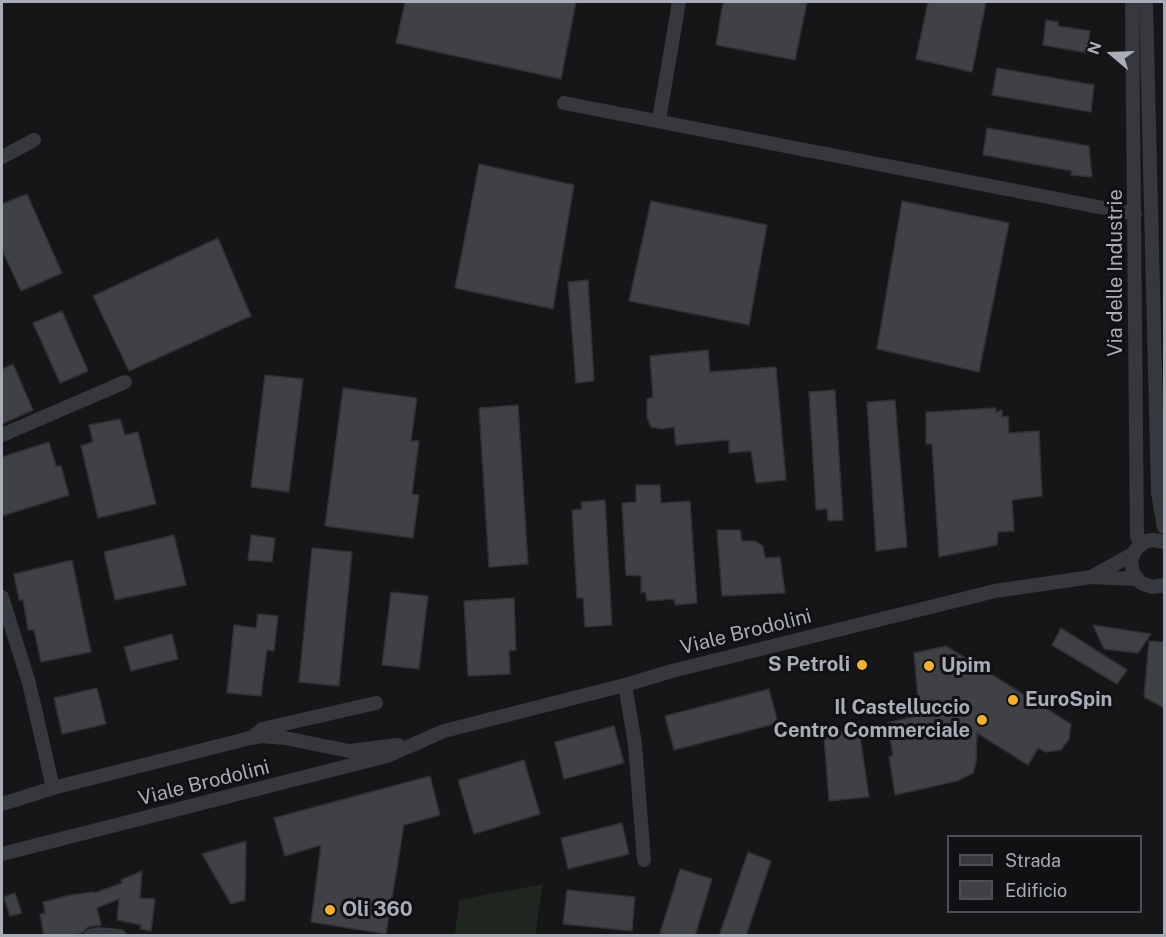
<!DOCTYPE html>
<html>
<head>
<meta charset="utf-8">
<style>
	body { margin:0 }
	#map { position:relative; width:1166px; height:937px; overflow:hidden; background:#161618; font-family:"Public Sans",sans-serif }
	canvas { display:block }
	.frame { position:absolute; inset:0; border:3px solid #a8adb8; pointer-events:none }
	.legend { position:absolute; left:947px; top:835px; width:195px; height:78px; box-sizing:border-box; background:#111113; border:2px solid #4d4f55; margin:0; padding:8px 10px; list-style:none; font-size:18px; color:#a8adb8 }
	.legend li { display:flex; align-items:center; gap:12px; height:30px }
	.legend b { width:30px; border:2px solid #4d4f55 }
	.north { position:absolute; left:1082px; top:24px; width:60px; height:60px; -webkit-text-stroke:4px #111113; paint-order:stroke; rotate:289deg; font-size:16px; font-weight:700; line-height:24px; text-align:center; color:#a8adb8 }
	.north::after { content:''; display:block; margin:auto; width:21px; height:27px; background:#a8adb8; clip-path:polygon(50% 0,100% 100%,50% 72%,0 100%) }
</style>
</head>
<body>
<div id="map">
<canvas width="1166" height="937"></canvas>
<div class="frame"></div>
<ul class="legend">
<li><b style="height:8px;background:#37383d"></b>Strada</li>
<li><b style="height:16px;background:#404145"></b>Edificio</li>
</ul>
<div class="north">N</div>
</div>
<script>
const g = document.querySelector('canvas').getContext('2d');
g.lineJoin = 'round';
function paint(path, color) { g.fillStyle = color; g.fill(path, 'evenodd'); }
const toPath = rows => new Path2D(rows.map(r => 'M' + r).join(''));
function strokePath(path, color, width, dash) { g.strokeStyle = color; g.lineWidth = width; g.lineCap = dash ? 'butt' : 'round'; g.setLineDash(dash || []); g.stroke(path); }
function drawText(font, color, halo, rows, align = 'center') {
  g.font = font + ' "Public Sans",sans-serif'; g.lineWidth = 6; g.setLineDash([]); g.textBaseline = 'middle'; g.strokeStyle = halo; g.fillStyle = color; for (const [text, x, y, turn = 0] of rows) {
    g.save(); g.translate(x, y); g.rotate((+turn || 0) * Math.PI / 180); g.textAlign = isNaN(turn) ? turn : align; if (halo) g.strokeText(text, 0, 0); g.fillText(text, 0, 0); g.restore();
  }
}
const green = toPath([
	[543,884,535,935,455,935,459,900]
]);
const building = toPath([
	[405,2,576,2,561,79,396,43,405,2],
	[723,2,807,2,795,60,716,45,723,2],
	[928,2,986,2,972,72,916,59,928,2],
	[1046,20,1058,22,1058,26,1090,31,1087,53,1043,45,1046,20],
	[997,68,1094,85,1091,112,992,95,997,68],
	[987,128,1089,146,1092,177,1071,175,1072,171,983,155,987,128],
	[479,164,574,185,553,309,455,288,479,164],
	[27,194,62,273,21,291,2,250,2,204,27,194],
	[651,201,767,225,749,325,629,301,651,201],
	[902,201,1009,223,979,372,877,349,902,201],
	[218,238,251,316,129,371,93,296,218,238],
	[588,280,594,381,576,383,568,282,588,280],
	[62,311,88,371,60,383,33,323,62,311],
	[708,350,710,372,776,367,786,480,756,483,751,451,729,453,729,440,676,445,674,427,662,429,651,427,647,418,647,399,653,397,650,356,708,350],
	[13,364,33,410,2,424,2,369,13,364],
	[265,375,303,379,289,492,251,487,265,375],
	[343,388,417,398,411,441,419,441,412,494,419,495,413,538,325,526,343,388],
	[835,390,843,520,828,521,827,509,816,510,809,392,835,390],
	[895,400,907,547,876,551,867,402,895,400],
	[518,405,528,564,489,567,479,408,518,405],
	[996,408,996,412,1002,410,1002,417,1008,416,1009,433,1039,431,1042,496,1012,500,1014,531,998,532,997,545,939,557,932,444,926,444,926,412,996,408],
	[120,419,125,435,138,432,156,504,98,518,81,446,93,442,89,425,120,419],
	[49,442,56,466,61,466,69,495,2,516,2,457,49,442],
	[636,485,660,485,661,503,690,501,697,603,675,605,674,599,647,601,645,592,641,593,641,576,626,575,622,503,636,502,636,485],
	[605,500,612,625,585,627,583,598,577,598,572,510,582,509,581,502,605,500],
	[717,530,740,530,742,541,755,541,763,546,765,558,780,557,785,593,722,596,717,530],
	[174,535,186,585,115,600,104,552,174,535],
	[251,535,275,538,272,562,248,560,251,535],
	[312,548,352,552,339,686,299,682,312,548],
	[72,560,91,652,41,662,34,630,28,630,23,600,19,600,14,574,72,560],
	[391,592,428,596,419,669,382,665,391,592],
	[514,598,516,650,509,651,510,674,468,676,464,601,514,598],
	[258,614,278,616,274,651,267,650,261,696,227,693,234,625,256,628,258,614],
	[1093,625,1151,634,1138,653,1104,649,1093,625],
	[1061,628,1127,670,1117,684,1052,645,1061,628],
	[172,634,178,659,131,671,124,647,172,634],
	[1149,641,1164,642,1164,708,1144,697,1149,641],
	[946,646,1071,724,1069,739,1061,750,1046,752,1038,748,1028,765,977,733,976,763,973,773,957,781,895,795,889,757,893,755,887,723,916,716,941,712,918,699,914,653,946,646],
	[97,688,106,724,62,734,54,698,97,688],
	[769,689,778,723,674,750,665,716,769,689],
	[858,722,869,797,829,801,824,737,858,722],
	[614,726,624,763,564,779,555,742,614,726],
	[524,760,540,814,474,834,458,780,524,760],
	[430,776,440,815,404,825,386,934,311,922,321,845,285,856,274,818,430,776],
	[622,823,629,854,568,869,561,838,622,823],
	[246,841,245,900,231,904,202,854,246,841],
	[748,852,771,861,746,936,719,936,748,852],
	[680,869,712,879,695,936,668,936,660,933,680,869],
	[142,871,140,898,155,899,151,931,140,929,141,925,117,920,119,899,97,908,101,925,88,927,82,933,70,936,44,936,40,914,45,913,43,902,71,895,93,892,94,893,122,883,121,880,142,871],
	[567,890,635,897,632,931,563,924,567,890],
	[15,893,22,913,10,916,4,897,15,893]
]);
const minor = toPath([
	[1132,2,1137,536,1140,544],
	[1146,2,1158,493,1164,527],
	[564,103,1135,214],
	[659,120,679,2],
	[2,157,34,140],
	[2,435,125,382],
	[1164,542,1153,540,1146,541,1136,549,1131,560,1133,573,1141,583,1153,587,1164,585],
	[1093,576,1133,554],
	[2,597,29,683,53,788],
	[625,685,635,744,644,860],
	[255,735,262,729,275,726,376,703],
	[2,804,53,788,250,738,262,736,285,738,349,751,398,745],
	[2,854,387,756,444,731,625,685,672,671,995,591,1091,577,1136,579],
	[90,936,98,934,120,936]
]);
const markers = [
	[862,665,6,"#f2b134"],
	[929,666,6,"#f2b134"],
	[1013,700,6,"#f2b134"],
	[982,720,6,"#f2b134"],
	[330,910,6,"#f2b134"]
];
const streetNames = [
	["Via delle Industrie",1116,273,-90],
	["Viale Brodolini",746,632,-14],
	["Viale Brodolini",204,783,-14]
];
const poiNames = [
	["S Petroli",850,665,"right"],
	["Upim",941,666],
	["EuroSpin",1025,700],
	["Il Castelluccio",970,708,"right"],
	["Centro Commerciale",970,731,"right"],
	["Oli 360",342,910]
];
paint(green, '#1e261f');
paint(building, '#404145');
strokePath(building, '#303034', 1.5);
strokePath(minor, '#37383d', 14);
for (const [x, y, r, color] of markers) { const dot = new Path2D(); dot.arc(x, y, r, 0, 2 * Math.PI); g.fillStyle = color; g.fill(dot); strokePath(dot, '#111113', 2); }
drawText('20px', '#a8adb8', '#111113', streetNames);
drawText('bold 20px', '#a8adb8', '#111113', poiNames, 'left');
</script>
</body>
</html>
